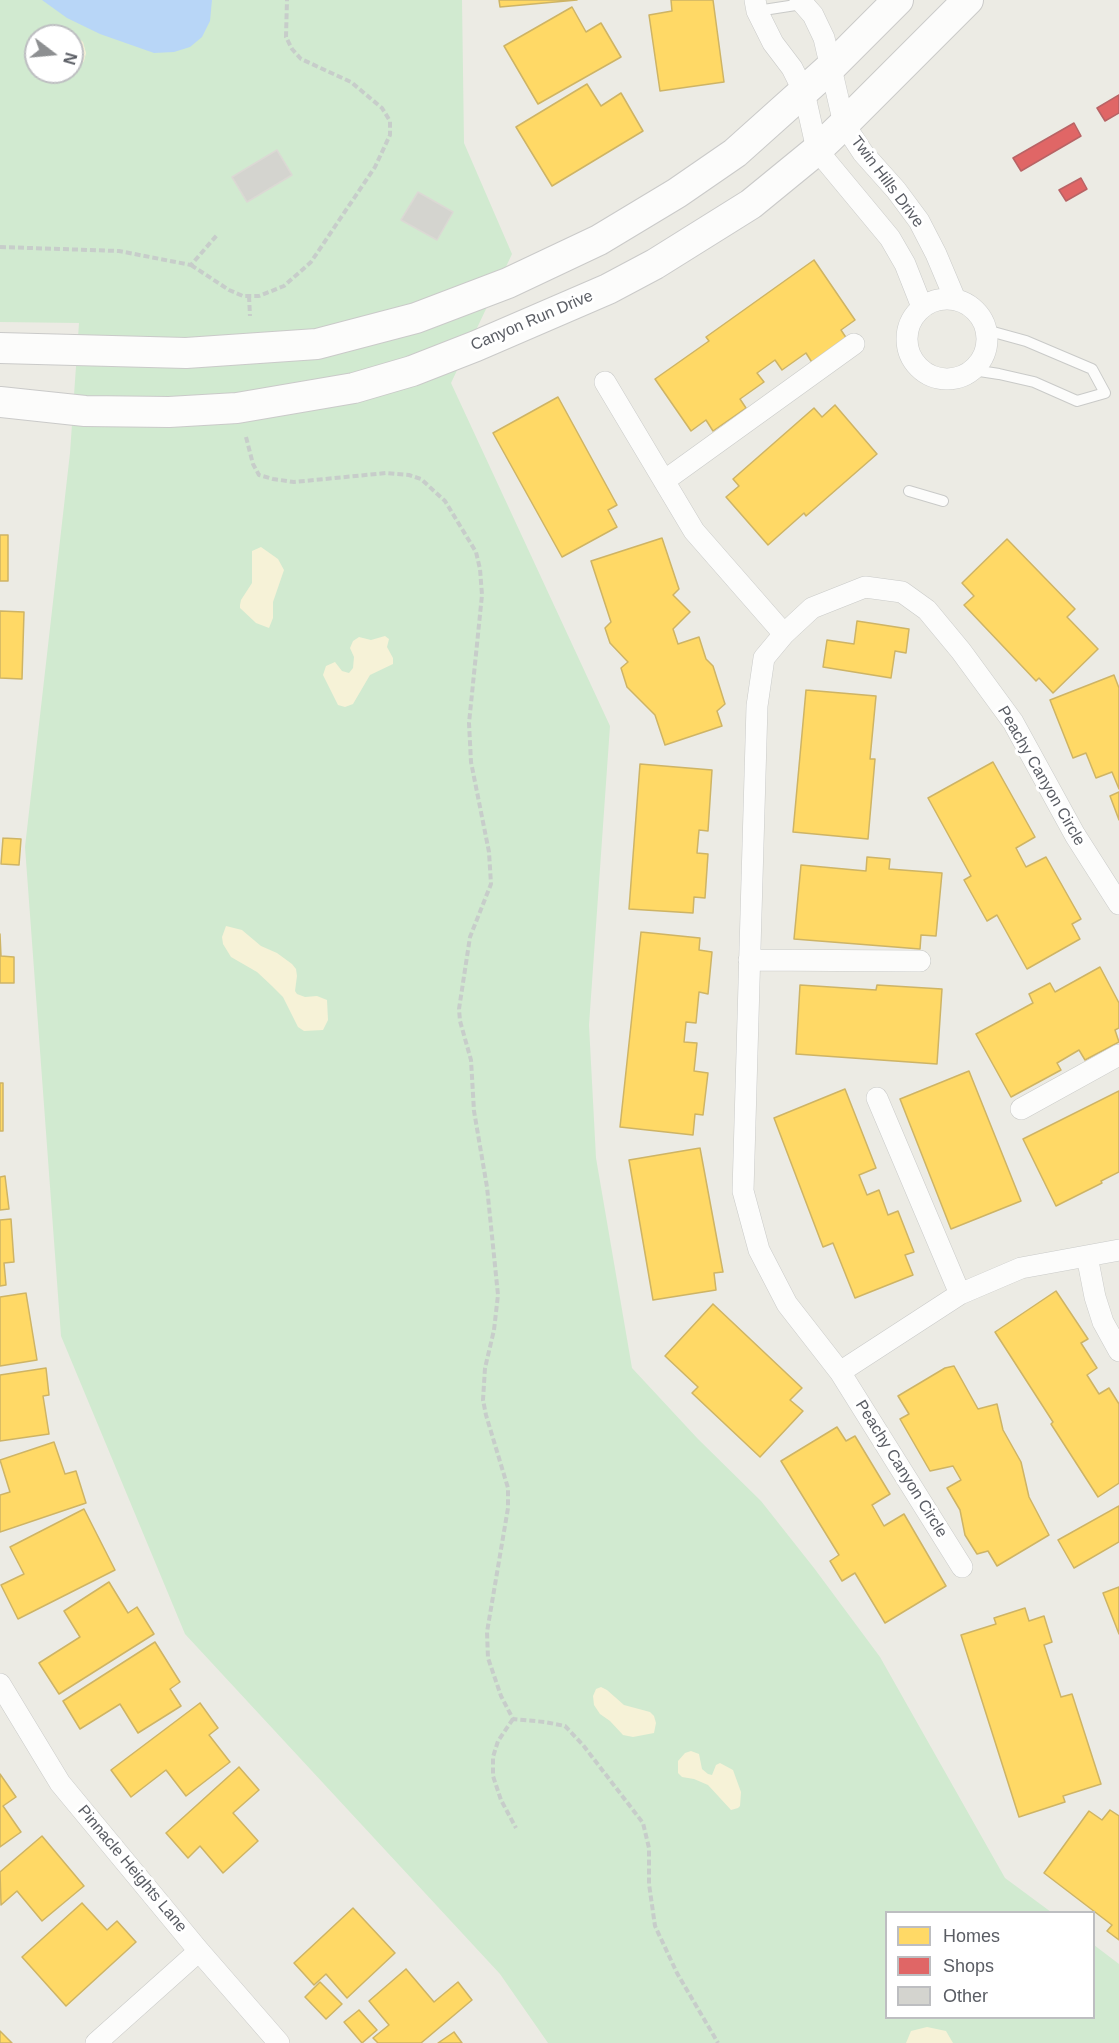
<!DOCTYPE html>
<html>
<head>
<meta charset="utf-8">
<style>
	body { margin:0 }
	#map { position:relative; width:1119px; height:2043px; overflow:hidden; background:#ecebe4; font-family:Helvetica,sans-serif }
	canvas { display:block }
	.legend { position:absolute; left:885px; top:1911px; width:210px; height:108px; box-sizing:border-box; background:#fff; border:2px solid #bdbec1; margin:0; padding:8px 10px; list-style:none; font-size:18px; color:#5a5d64 }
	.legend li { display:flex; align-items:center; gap:12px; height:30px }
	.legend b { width:30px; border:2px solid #bdbec1 }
	.north { position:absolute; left:24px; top:24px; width:60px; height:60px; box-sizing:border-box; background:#fff; border:2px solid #bdbec1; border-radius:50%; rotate:106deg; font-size:16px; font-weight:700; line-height:24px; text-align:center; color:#5a5d64 }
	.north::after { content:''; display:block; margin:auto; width:21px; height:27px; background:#8d8f91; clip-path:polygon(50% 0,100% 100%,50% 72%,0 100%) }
</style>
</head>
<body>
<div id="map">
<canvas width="1119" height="2043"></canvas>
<ul class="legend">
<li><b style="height:16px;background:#ffd966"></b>Homes</li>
<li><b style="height:16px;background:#e06666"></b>Shops</li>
<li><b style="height:16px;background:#d4d4cf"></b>Other</li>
</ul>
<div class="north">N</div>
</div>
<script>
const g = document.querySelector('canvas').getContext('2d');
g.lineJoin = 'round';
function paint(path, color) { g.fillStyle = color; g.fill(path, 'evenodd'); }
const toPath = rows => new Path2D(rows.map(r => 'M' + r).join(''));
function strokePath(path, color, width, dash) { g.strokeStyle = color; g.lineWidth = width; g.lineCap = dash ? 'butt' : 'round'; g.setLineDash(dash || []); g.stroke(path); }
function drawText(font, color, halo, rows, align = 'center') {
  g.font = font + ' Helvetica,sans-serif'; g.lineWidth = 6; g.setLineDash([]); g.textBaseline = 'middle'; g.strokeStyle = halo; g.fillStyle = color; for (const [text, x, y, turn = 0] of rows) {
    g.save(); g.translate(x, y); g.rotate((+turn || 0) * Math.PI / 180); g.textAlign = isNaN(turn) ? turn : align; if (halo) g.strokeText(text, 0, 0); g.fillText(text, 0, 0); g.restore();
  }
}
const green = toPath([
	[0,0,462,0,464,143,512,254,451,383,610,726,589,1025,596,1158,632,1368,698,1439,761,1501,814,1568,880,1657,1005,1878,1051,1912,886,1912,886,2018,1094,2018,1094,1945,1119,1964,1119,2043,548,2043,500,1974,185,1634,61,1336,25,847,70,453,79,323,0,322],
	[36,36,72,36,72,72,36,72]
]);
const sand = toPath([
	[55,26,59,26,67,29,83,42,86,53,84,61,79,67,75,67,72,62,72,36,38,36],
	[261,547,278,559,284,570,273,602,273,618,269,628,256,623,240,608,240,605,241,600,252,583,252,551],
	[385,636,389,639,387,647,393,658,393,664,370,675,353,704,345,707,338,705,323,675,326,666,335,662,342,671,349,673,353,668,354,657,350,648,353,641,359,637,371,640],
	[226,926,242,930,261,946,277,953,292,964,296,969,297,976,295,991,297,994,305,997,317,996,327,1000,328,1020,323,1030,304,1031,298,1027,283,997,272,986,257,972,231,957,223,944,222,937],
	[601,1687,607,1690,624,1705,650,1712,654,1716,656,1723,654,1733,633,1737,623,1735,610,1721,600,1714,594,1705,593,1696,596,1689],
	[691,1751,699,1754,702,1769,708,1774,712,1775,716,1765,720,1763,733,1770,741,1792,740,1806,738,1808,731,1810,708,1785,694,1779,682,1777,678,1773,678,1761,685,1753],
	[927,2027,946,2031,953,2043,906,2043,911,2031]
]);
const water = toPath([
	[42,0,212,0,210,21,202,37,190,47,174,52,154,53,100,34,67,18]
]);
const homes = toPath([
	[499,0,577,0,500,7,499,0],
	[671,0,713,0,724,82,660,91,649,15,672,11,671,0],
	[572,7,586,32,601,23,621,57,538,104,504,46,572,7],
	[587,84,601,106,621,93,643,131,552,186,516,127,587,84],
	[814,260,855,320,841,330,847,339,813,364,806,353,782,370,775,360,757,373,764,382,740,399,746,408,713,431,706,420,691,431,655,379,709,341,706,337,814,260],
	[558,397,617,505,608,510,617,527,562,557,493,433,558,397],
	[835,405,877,454,806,516,804,513,768,545,726,497,739,486,733,479,814,408,822,417,835,405],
	[0,535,8,535,8,581,0,581,0,535],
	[662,538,679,589,673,595,690,612,673,629,678,644,699,637,706,659,713,666,725,704,717,711,722,726,665,745,655,715,627,687,621,668,628,662,610,643,605,628,611,622,591,561,662,538],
	[1007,539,1075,609,1067,617,1098,649,1053,693,1039,678,1036,681,964,605,974,596,962,583,1007,539],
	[0,611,24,612,22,679,0,678,0,611],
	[857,621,909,629,906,653,895,651,891,678,823,667,827,640,854,644,857,621],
	[1114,675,1119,688,1119,789,1112,772,1096,778,1086,753,1073,758,1050,700,1114,675],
	[806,690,876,696,870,759,875,759,868,839,793,832,806,690],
	[993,762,1035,837,1016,848,1026,867,1046,857,1081,919,1072,924,1080,939,1027,969,997,915,987,921,964,880,971,876,928,798,993,762],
	[640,764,712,770,708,831,699,830,697,853,708,854,705,898,694,897,693,913,629,909,640,764],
	[1119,792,1119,820,1110,796,1119,792],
	[3,838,21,839,19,865,1,864,3,838],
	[867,857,890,859,889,869,942,873,936,936,921,935,920,949,794,939,801,865,866,871,867,857],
	[641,932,700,938,699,950,712,952,708,994,699,992,696,1023,686,1022,684,1042,697,1043,694,1071,708,1073,703,1115,695,1114,693,1135,620,1127,641,932],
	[0,934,1,956,14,957,14,983,0,983,0,934],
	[1100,967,1119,1003,1119,1028,1115,1030,1119,1042,1085,1060,1079,1050,1057,1063,1061,1070,1011,1097,976,1034,1033,1003,1029,994,1050,983,1055,992,1100,967],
	[800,985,876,990,877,985,942,989,937,1064,796,1054,800,985],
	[969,1071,1021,1201,951,1229,900,1099,969,1071],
	[0,1083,3,1083,3,1131,0,1131,0,1083],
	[845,1089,876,1168,859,1175,867,1195,879,1190,888,1215,898,1211,914,1252,905,1255,913,1275,855,1298,833,1243,823,1247,774,1118,845,1089],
	[1119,1091,1119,1172,1101,1181,1102,1183,1056,1206,1023,1139,1119,1091],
	[700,1148,723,1272,714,1273,716,1290,653,1300,629,1160,700,1148],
	[5,1176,9,1209,0,1210,0,1177,5,1176],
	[11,1219,14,1262,4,1263,6,1285,0,1286,0,1220,11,1219],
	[1056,1291,1088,1339,1081,1343,1097,1368,1087,1375,1099,1394,1109,1388,1119,1404,1119,1483,1098,1497,1051,1424,1053,1422,995,1332,1056,1291],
	[26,1293,37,1360,0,1366,0,1297,26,1293],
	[713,1304,802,1388,790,1400,803,1411,760,1457,692,1393,698,1387,665,1356,713,1304],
	[954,1366,978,1409,997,1404,1003,1430,1021,1462,1029,1497,1049,1535,997,1566,988,1551,977,1554,965,1535,960,1510,947,1488,961,1480,953,1466,930,1471,900,1419,909,1414,898,1396,945,1368,954,1366],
	[46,1368,49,1395,43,1396,49,1434,0,1441,0,1375,46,1368],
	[837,1427,846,1441,855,1436,890,1494,872,1505,884,1526,904,1514,946,1586,885,1623,855,1573,842,1581,830,1561,839,1555,781,1461,837,1427],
	[54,1442,65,1474,76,1471,86,1503,0,1532,0,1495,10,1492,0,1460,54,1442],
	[1119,1506,1119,1542,1074,1568,1058,1540,1119,1506],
	[84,1509,115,1570,18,1619,1,1585,24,1574,10,1547,84,1509],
	[109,1582,128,1613,137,1607,154,1634,59,1694,39,1663,80,1637,64,1611,109,1582],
	[1119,1587,1119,1634,1103,1593,1119,1587],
	[1025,1608,1029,1621,1044,1616,1052,1642,1044,1645,1061,1697,1072,1694,1101,1784,1063,1796,1065,1802,1019,1817,961,1635,996,1624,994,1618,1025,1608],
	[155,1642,180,1682,170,1689,181,1706,138,1733,120,1704,80,1729,63,1701,155,1642],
	[200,1703,218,1728,209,1735,230,1762,186,1796,166,1770,131,1797,111,1770,200,1703],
	[239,1767,259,1790,233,1813,258,1841,223,1873,200,1846,188,1858,166,1833,239,1767],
	[0,1774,16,1797,3,1806,21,1832,0,1847,0,1774],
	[1110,1810,1119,1816,1119,1940,1107,1931,1112,1925,1044,1873,1089,1811,1102,1820,1110,1810],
	[42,1836,84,1886,42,1921,17,1891,1,1905,0,1872,42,1836],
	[82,1903,107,1930,117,1921,136,1942,66,2006,22,1957,82,1903],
	[353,1908,395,1953,347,1998,326,1974,314,1985,294,1963,353,1908],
	[406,1969,434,2002,458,1982,472,2000,421,2043,378,2043,373,2038,389,2025,369,2001,406,1969],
	[320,1982,342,2004,326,2019,305,1997,320,1982],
	[359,2010,377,2030,362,2043,344,2022,359,2010],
	[0,2031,12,2043,0,2043,0,2031],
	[454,2032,462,2043,438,2043,454,2032]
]);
const shops = toPath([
	[1119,95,1119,113,1105,121,1097,108,1119,95],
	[1074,123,1081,136,1021,171,1013,158,1074,123],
	[1081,178,1087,189,1066,201,1059,190,1081,178]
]);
const building = toPath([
	[277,150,292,175,247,202,232,177,277,150],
	[418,192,453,212,437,240,401,220,418,192]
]);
const path = toPath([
	[0,247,119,251,191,265,217,235],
	[191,265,229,290,243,296,259,296,284,286,311,262,375,167,390,135,390,121,382,108,351,82,301,59,292,49,286,37,287,0],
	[249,296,250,316],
	[246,437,253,464,259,475,273,479,294,482,386,473,409,475,421,479,445,501,476,552,480,569,482,595,469,723,471,762,489,852,491,884,470,937,459,1009,460,1021,471,1060,474,1111,487,1187,498,1295,494,1330,485,1368,483,1400,486,1415,508,1488,508,1508,487,1632,488,1658,501,1696,513,1719,545,1722,565,1726,583,1745,643,1823,649,1848,649,1884,655,1926,677,1973,718,2043],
	[513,1719,498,1741,493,1757,493,1776,501,1800,516,1828]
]);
const lane = toPath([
	[757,11,802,4],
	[973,370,999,374,1034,382,1077,401,1105,393,1092,369,1026,341,986,330],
	[909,491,943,501]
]);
const street = toPath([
	[755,0,757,11,773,43,792,68,804,92,817,150,890,238,905,264,922,307],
	[800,0,813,15,824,38,844,124,863,153,896,190,919,221,936,254,955,299],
	'907 339a40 40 0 1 1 80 0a40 40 0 1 1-80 0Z',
	[605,382,694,531,784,634],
	[664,481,854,344],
	[1119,904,1075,835,1013,722,961,651,927,610,902,592,865,587,812,608,784,634,764,658,757,706,743,1191,759,1250,787,1304,840,1372,960,1294,1021,1268,1119,1250],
	[749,960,920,961],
	[877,1098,960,1294],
	[1021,1109,1119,1055],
	[1087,1256,1095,1297,1103,1322,1119,1351],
	[840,1372,962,1567],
	[0,1684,60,1783,199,1951,279,2043],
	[96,2043,199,1951]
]);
const secondary = toPath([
	[0,348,186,353,317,344,416,318,508,283,599,240,677,193,735,153,831,67,898,0],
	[0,402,85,411,169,412,237,408,354,388,412,371,476,346,608,289,655,264,751,204,817,150,844,124,968,0]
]);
const streetNames = [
	["Twin Hills Drive",887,182,53],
	["Canyon Run Drive",532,321,-23],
	["Peachy Canyon Circle",1041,776,60],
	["Peachy Canyon Circle",901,1469,58],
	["Pinnacle Heights Lane",132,1869,50]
];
paint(green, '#d1ead0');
paint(sand, '#f6f2d7');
paint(water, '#b8d6f7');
paint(homes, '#ffd966');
strokePath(homes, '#ceb465', 1.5);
paint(shops, '#e06666');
strokePath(shops, '#b86365', 1.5);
paint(building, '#d4d4cf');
strokePath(building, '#dbd9d4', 1.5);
strokePath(lane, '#c9cac8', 12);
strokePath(street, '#c9cac8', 22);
strokePath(secondary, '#cacac9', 32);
strokePath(path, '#c7cdca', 4, [6, 3]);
strokePath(lane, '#fcfcfb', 10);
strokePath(street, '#fcfcfb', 21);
strokePath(secondary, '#fcfcfb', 30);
drawText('16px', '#5a5d64', '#fff', streetNames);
</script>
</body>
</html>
